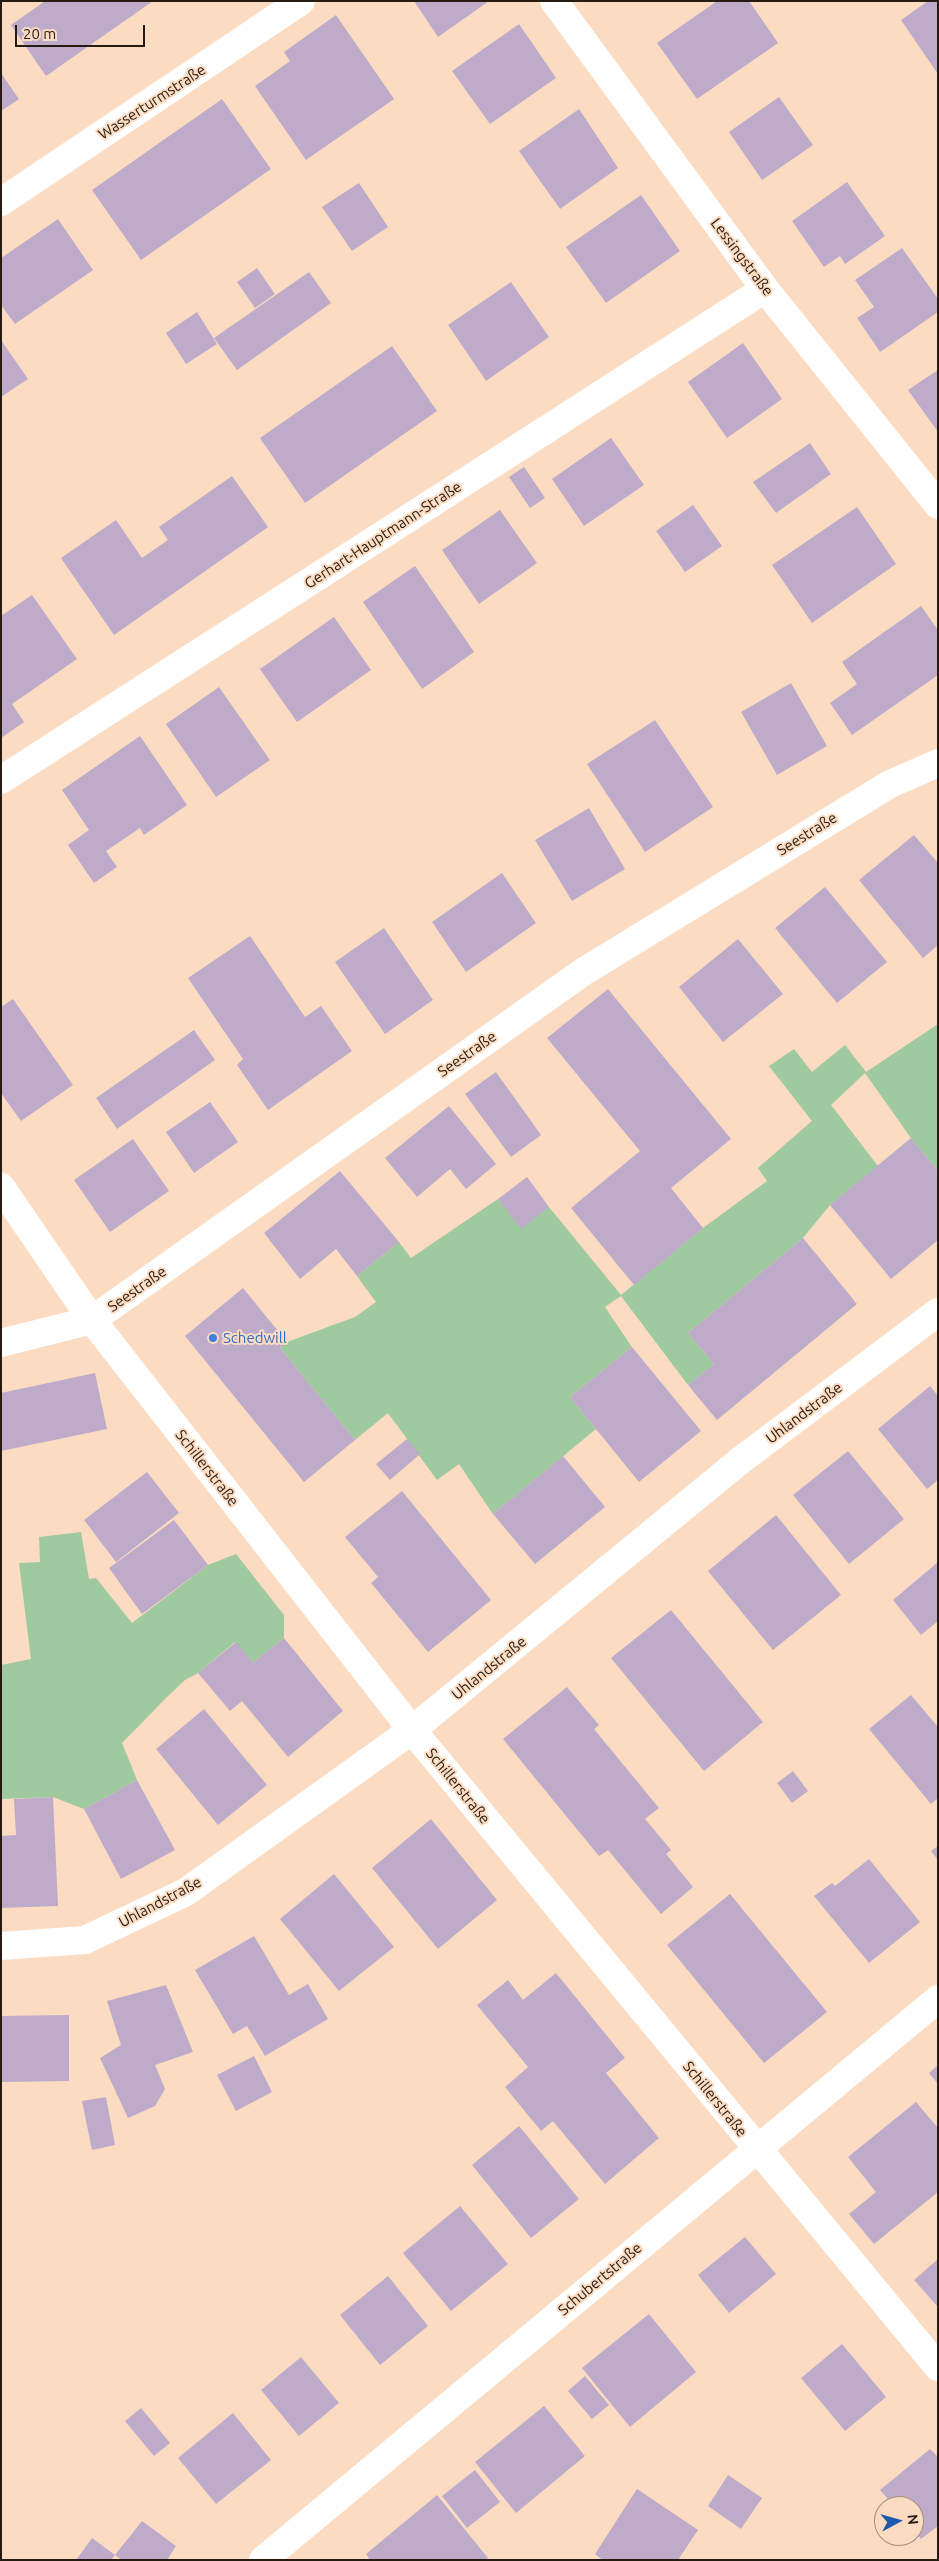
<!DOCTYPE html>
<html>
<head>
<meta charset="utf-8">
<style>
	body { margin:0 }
	#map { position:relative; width:939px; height:2561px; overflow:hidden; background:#fbdcc2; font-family:Ubuntu,sans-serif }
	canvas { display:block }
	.frame { position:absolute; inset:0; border:2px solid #261b11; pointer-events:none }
	.north { position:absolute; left:874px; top:2496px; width:50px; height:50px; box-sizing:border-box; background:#fbdcc2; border:1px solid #a68f7b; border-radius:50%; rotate:84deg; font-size:14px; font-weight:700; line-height:20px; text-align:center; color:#261b11 }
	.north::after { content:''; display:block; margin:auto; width:18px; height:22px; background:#1f5bac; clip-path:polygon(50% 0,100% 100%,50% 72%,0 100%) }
	.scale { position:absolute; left:15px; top:25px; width:130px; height:22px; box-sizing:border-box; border:2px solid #261b11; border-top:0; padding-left:6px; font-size:15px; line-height:18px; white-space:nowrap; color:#261b11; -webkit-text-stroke:4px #fbdcc2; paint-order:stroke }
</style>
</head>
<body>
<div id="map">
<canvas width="939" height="2561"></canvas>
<div class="frame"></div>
<div class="north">N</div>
<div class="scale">20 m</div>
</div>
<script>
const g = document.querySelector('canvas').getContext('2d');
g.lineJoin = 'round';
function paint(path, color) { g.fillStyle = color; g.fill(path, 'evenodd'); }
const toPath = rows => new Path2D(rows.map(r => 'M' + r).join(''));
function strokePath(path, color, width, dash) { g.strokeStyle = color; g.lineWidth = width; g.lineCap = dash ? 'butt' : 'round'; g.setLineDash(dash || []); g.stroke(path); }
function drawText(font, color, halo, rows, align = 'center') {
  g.font = font + ' Ubuntu,sans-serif'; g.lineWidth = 4; g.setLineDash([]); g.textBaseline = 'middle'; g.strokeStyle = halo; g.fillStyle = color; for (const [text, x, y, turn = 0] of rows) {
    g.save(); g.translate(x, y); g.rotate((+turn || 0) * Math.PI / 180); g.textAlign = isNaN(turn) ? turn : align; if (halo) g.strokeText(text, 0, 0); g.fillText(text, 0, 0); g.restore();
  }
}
const green = toPath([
	[938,1024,938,1171,911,1138,865,1073,831,1105,878,1166,830,1205,803,1238,688,1333,714,1364,688,1385,621,1296,605,1307,632,1347,570,1397,596,1429,493,1514,459,1464,437,1480,388,1413,355,1440,280,1348,287,1342,355,1317,376,1302,357,1276,399,1242,411,1258,498,1199,521,1228,549,1207,621,1295,703,1228,767,1181,758,1168,812,1121,769,1066,794,1049,812,1072,845,1045,866,1072],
	[81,1532,89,1579,96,1578,132,1623,208,1565,236,1554,284,1615,284,1638,253,1663,235,1642,198,1673,185,1680,167,1697,122,1743,137,1780,84,1809,53,1797,1,1799,1,1665,31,1659,19,1563,40,1562,39,1537]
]);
const building = toPath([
	[45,1,153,1,46,76,11,25],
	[414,1,489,1,438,37],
	[717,1,749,1,778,43,697,99,657,43],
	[928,1,938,1,938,74,901,20],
	[336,15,394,99,306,160,255,86,290,61,284,52],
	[519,24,556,78,490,124,452,71],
	[1,73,19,99,1,111],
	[779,97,813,145,762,180,729,132],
	[222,99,271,169,141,260,92,190],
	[579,109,618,168,560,209,519,151],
	[847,182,885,236,845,264,840,256,824,267,792,221],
	[359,183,388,227,352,251,322,207],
	[641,195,680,251,606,303,566,247],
	[58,219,93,270,15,324,1,305,1,258],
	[902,248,938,299,938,312,880,352,857,318,874,307,855,280],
	[257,268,275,294,255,308,237,282],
	[309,272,331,303,237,370,214,338],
	[511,282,549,337,486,381,448,325],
	[197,312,217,344,186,364,166,333],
	[1,340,28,379,1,397],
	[743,343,782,399,727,438,688,382],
	[392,346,437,411,305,503,260,438],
	[938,370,938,432,908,390],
	[611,438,644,485,584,526,552,479],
	[810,443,831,474,776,513,753,482],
	[524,467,545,498,530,508,509,477],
	[232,476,268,527,114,635,61,558,116,520,142,558,168,540,159,527],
	[693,505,722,546,685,572,656,531],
	[857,507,896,564,812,623,772,565],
	[500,510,537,563,479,604,442,550],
	[415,566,474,652,422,689,363,602],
	[32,595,77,659,12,704,24,722,1,738,1,616],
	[921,606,938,630,938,675,852,735,830,703,857,684,842,662],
	[334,617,371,670,297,722,260,669],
	[791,683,827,746,777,775,741,712],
	[219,687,270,760,216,797,166,724],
	[655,720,713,807,645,852,587,764],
	[140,736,187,805,144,835,140,828,106,851,117,867,94,883,68,845,89,830,62,790],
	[589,808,625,869,572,901,535,840],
	[914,835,938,863,938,945,923,958,859,880],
	[502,873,536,923,466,972,432,922],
	[825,887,887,962,837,1003,775,928],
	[384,928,433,1000,385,1034,335,962],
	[250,936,305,1017,321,1006,352,1051,268,1110,237,1065,243,1059,188,978],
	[738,939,783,994,723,1042,679,987],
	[608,989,731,1139,671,1188,703,1228,634,1285,571,1208,640,1151,547,1038],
	[13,999,73,1085,21,1121,1,1093,1,1007],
	[194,1030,215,1060,117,1129,96,1098],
	[496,1072,541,1135,511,1157,465,1094],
	[210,1102,238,1142,194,1173,166,1132],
	[449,1106,496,1164,466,1189,450,1169,417,1197,385,1158],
	[911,1138,938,1171,938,1240,891,1279,830,1205],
	[133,1139,169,1191,110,1232,74,1180],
	[340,1171,399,1242,357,1276,336,1249,300,1279,264,1233],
	[527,1177,549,1207,521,1229,498,1199],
	[803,1238,857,1304,717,1420,688,1385,714,1364,688,1333],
	[243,1288,287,1342,280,1348,355,1440,304,1482,185,1336],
	[632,1347,701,1431,639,1482,570,1397],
	[95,1373,107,1429,1,1451,1,1393],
	[930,1386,938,1396,938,1480,927,1489,878,1429],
	[407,1439,420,1454,390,1480,376,1464],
	[848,1451,904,1519,849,1564,793,1495],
	[563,1456,605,1507,535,1564,493,1514],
	[147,1472,179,1513,116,1562,84,1520],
	[402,1491,491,1600,428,1652,371,1583,378,1577,345,1537],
	[776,1515,841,1595,773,1650,708,1571],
	[174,1520,208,1565,142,1614,109,1568],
	[938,1562,938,1621,921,1635,893,1600],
	[671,1610,763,1722,704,1771,611,1658],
	[284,1638,343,1711,288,1757,242,1701,230,1711,198,1673,236,1642,253,1663],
	[567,1687,599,1725,594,1729,659,1808,645,1819,671,1850,666,1854,693,1887,661,1914,608,1850,599,1856,503,1739],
	[911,1695,938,1727,938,1798,931,1804,869,1729],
	[204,1709,267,1785,218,1825,156,1749],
	[793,1771,808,1791,792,1803,777,1783],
	[137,1780,175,1850,121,1879,84,1809],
	[53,1797,58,1906,1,1908,1,1836,16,1835,14,1799],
	[431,1819,497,1900,438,1949,372,1868],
	[938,1846,938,1860,931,1851],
	[869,1859,920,1922,869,1963,814,1896,832,1883,835,1886],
	[334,1874,394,1947,339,1991,280,1919],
	[730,1894,827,2012,764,2063,667,1945],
	[254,1936,289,1995,308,1984,328,2019,265,2056,247,2026,233,2034,195,1970],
	[556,1973,625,2058,606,2073,659,2138,605,2184,553,2121,541,2131,505,2087,528,2067,477,2005,508,1980,523,2000],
	[166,1985,193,2052,155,2065,165,2089,155,2106,128,2118,100,2058,121,2045,107,2001],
	[69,2015,69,2081,1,2082,1,2016],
	[254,2056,272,2092,236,2111,217,2075],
	[938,2065,938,2084,929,2073],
	[106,2097,115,2145,92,2150,82,2101],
	[916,2102,938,2128,938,2192,874,2244,849,2214,876,2192,848,2157],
	[519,2126,579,2199,531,2238,472,2165],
	[460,2206,508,2264,451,2311,403,2253],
	[745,2237,776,2274,729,2313,698,2275],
	[938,2259,938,2307,914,2280],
	[388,2276,428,2326,380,2365,340,2315],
	[649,2314,696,2372,630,2427,582,2368],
	[842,2344,886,2397,845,2431,801,2378],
	[301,2357,339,2403,299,2436,261,2390],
	[585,2376,609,2405,592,2419,568,2391],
	[544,2406,585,2456,516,2513,475,2462],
	[141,2408,170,2443,154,2456,125,2421],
	[233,2413,271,2460,216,2504,178,2458],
	[930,2449,938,2457,938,2526,921,2539,914,2531,914,2506,894,2506,880,2490],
	[475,2470,500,2502,467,2528,442,2496],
	[728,2475,762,2498,741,2529,708,2506],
	[637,2489,698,2530,678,2560,603,2560,595,2554],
	[437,2495,488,2558,485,2560,370,2560,366,2554],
	[142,2521,176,2546,167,2560,122,2560,115,2555],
	[92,2538,115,2555,111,2560,76,2560]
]);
const minor = toPath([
	[554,1,765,289,938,505],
	[1,202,301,1],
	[1,780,765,289],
	[1,1187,92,1320,412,1730,938,2367],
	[1,1343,92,1320,583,972,890,784,938,763],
	[1,1946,85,1940,186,1892,412,1730,741,1460,938,1312],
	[263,2560,938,1999]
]);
const markers = [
	[213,1338,5,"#3f7fe0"]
];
const streetNames = [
	["Wasserturmstraße",152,102,-33],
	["Lessingstraße",742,257,53],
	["Gerhart-Hauptmann-Straße",383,535,-33],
	["Seestraße",807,834,-32],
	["Seestraße",467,1054,-35],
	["Seestraße",137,1289,-35],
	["Uhlandstraße",804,1413,-37],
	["Schillerstraße",207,1468,52],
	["Uhlandstraße",489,1668,-39],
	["Schillerstraße",458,1786,51],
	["Uhlandstraße",160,1902,-28],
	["Schillerstraße",715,2099,51],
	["Schubertstraße",600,2279,-40]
];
const shopNames = [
	["Schedwill",223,1338]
];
paint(green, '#9fc99e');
paint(building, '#beabca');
strokePath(minor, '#fff', 28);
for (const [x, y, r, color] of markers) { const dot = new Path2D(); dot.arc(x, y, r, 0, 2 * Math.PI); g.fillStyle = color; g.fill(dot); strokePath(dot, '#fbdcc2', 2); }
drawText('15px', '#261b11', '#fbdcc2', streetNames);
drawText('15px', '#366cbe', '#fbdcc2', shopNames, 'left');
</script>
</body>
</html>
